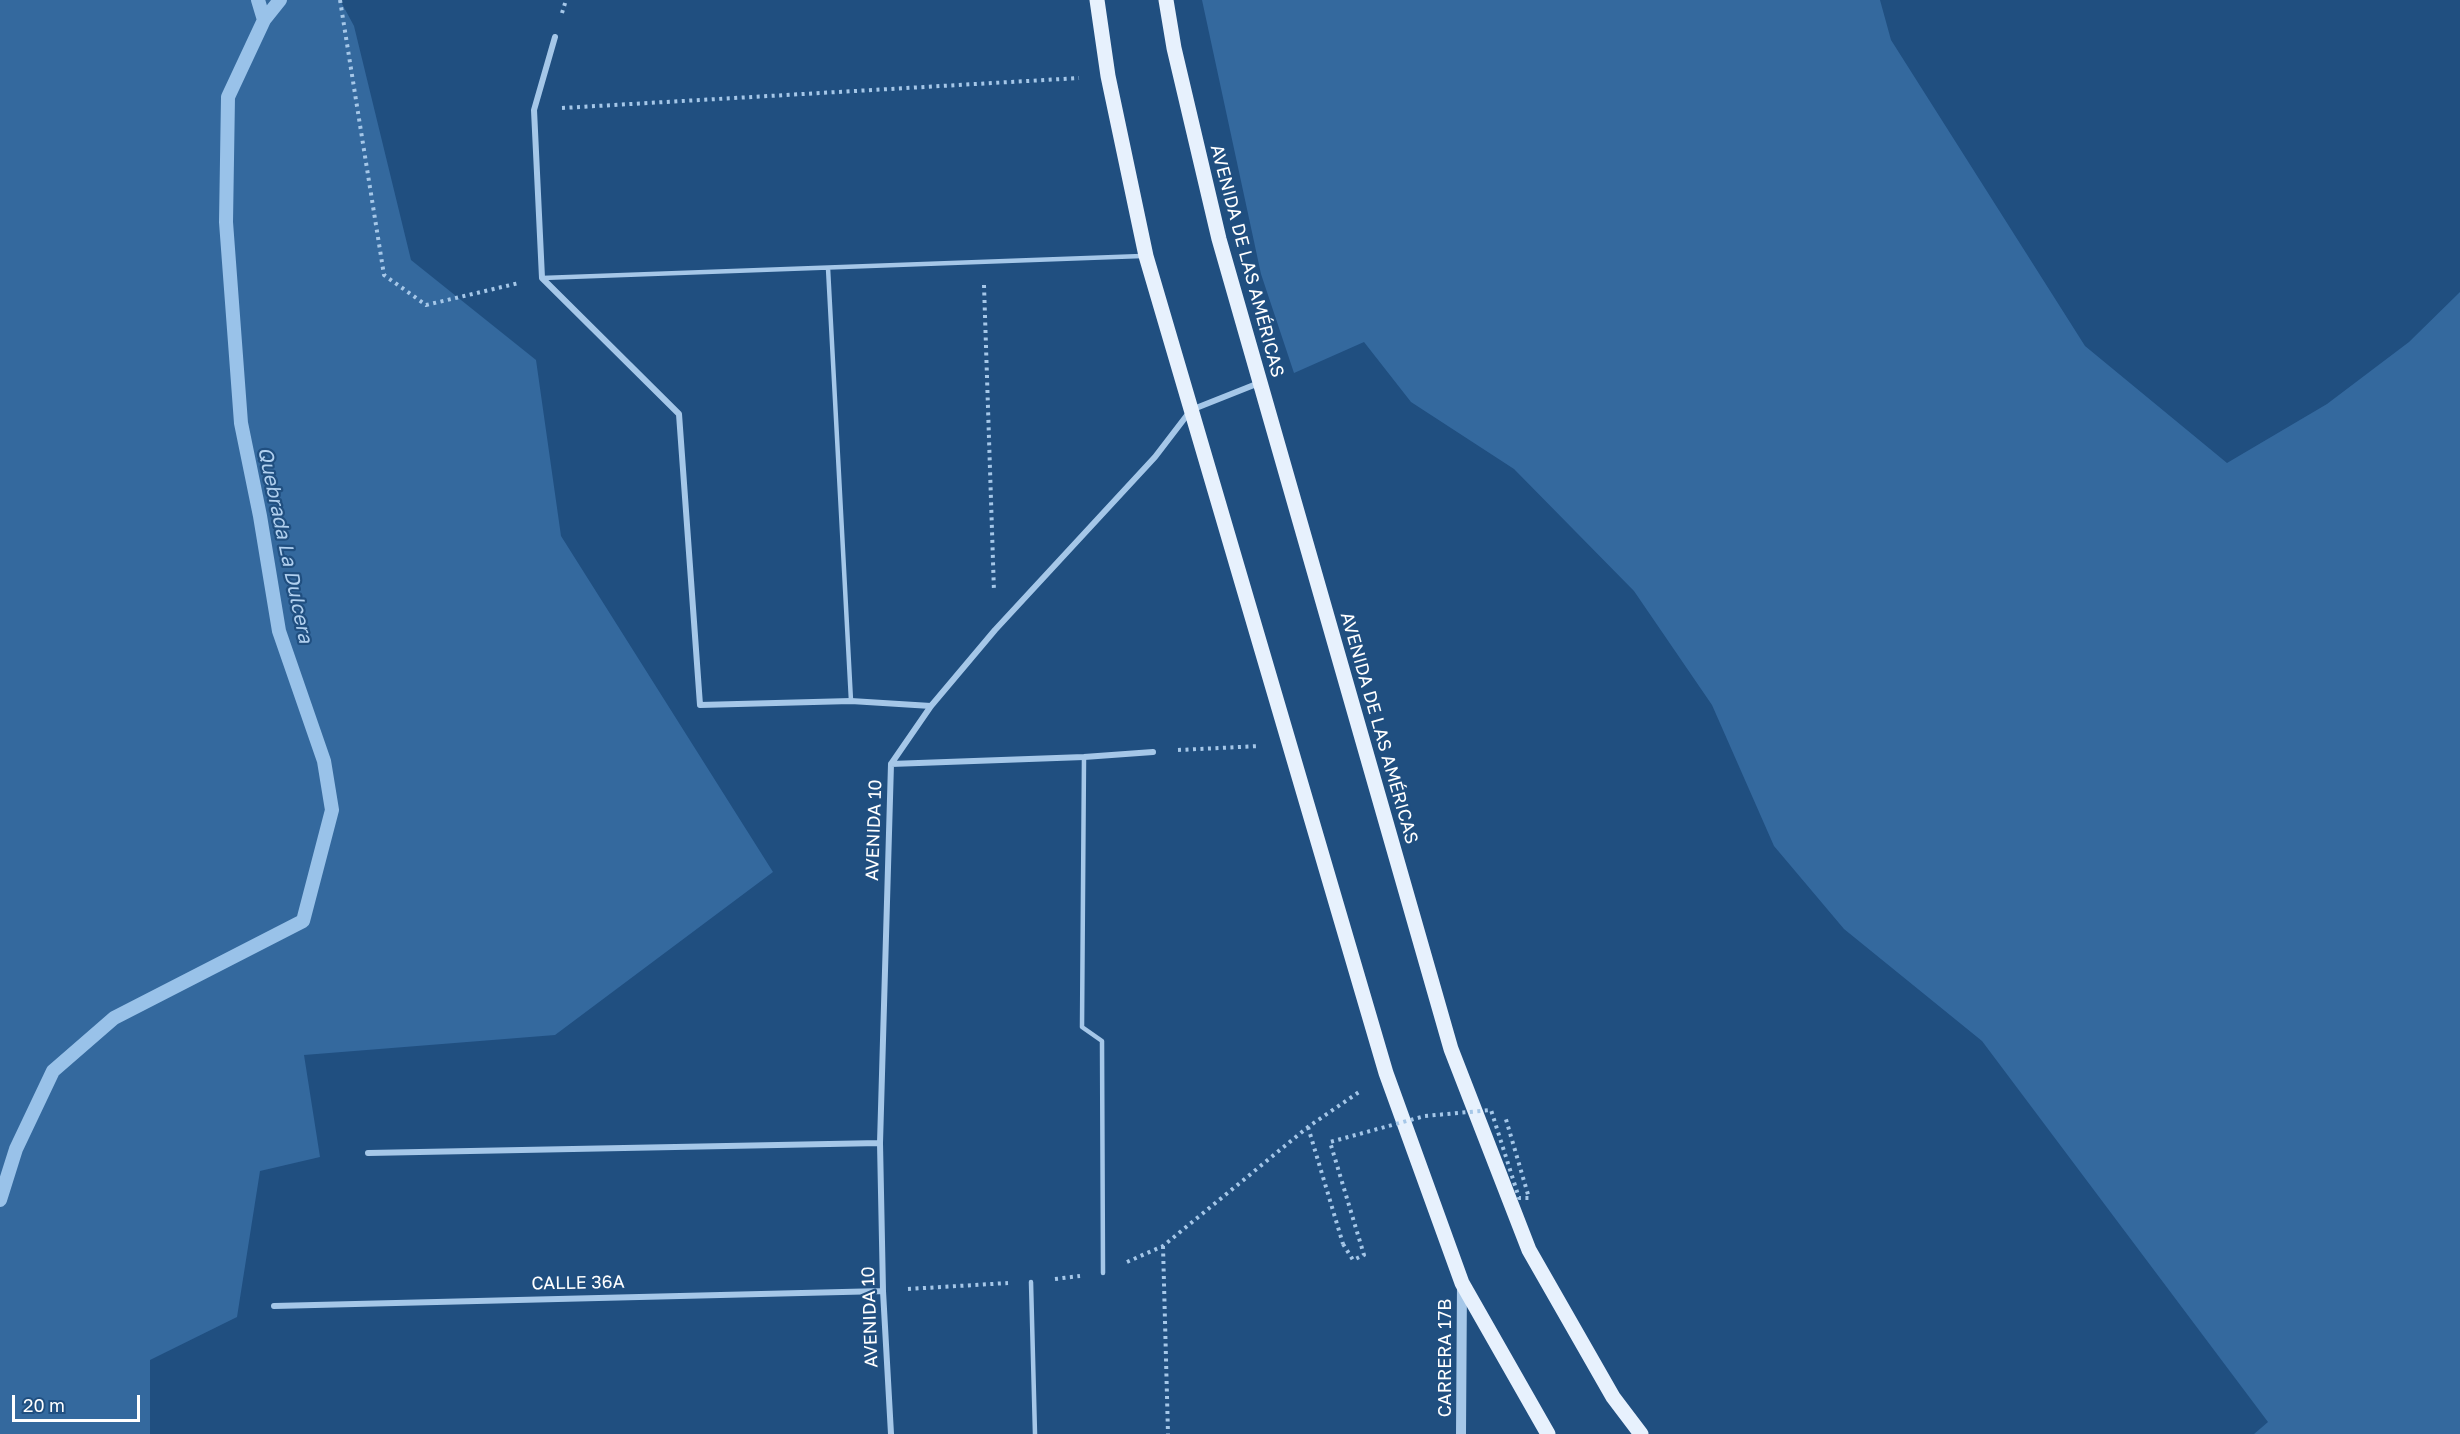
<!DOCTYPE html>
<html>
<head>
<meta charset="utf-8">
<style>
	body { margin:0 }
	#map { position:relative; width:2460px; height:1434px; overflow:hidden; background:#204f80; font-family:"Golos Text",sans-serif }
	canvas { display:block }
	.scale { position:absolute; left:12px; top:1395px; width:128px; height:27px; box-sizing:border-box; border:3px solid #fff; border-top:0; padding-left:8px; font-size:18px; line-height:21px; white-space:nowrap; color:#fff; -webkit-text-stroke:4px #204f80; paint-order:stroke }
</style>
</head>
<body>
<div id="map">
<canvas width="2460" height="1434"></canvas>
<div class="scale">20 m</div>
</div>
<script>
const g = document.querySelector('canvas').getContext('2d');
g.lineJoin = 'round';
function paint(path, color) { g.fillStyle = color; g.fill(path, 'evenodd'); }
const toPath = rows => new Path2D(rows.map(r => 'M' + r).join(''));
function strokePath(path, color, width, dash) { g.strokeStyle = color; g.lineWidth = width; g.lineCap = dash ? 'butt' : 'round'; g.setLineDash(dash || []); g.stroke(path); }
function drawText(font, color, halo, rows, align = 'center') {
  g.font = font + ' "Golos Text",sans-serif'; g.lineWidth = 4.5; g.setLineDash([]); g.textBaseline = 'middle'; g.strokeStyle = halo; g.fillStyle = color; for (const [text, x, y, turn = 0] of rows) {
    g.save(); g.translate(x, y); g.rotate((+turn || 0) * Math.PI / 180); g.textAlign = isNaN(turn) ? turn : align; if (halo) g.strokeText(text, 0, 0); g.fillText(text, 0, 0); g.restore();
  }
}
const green = toPath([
	[0,0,340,0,354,26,411,260,536,360,561,536,773,872,555,1035,304,1055,320,1157,260,1171,237,1317,150,1360,150,1434,0,1434],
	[1202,0,1880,0,1891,40,2085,346,2227,463,2327,404,2409,342,2460,292,2460,1434,2254,1434,2268,1422,1982,1041,1844,929,1774,846,1712,705,1634,591,1514,469,1411,402,1364,342,1294,373,1261,274]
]);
const stream = toPath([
	[258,0,264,20],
	[0,1200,16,1149,53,1071,114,1018,303,921,332,810,324,761,279,631,260,516,241,423,226,222,228,97,264,20,280,0]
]);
const path = toPath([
	[340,0,384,275,426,305,519,283],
	[562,13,566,0],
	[562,108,1079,78],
	[984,285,994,592],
	[1178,750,1260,746],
	[1308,1127,1343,1244],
	[1163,1246,1168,1434],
	[1127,1262,1163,1246,1308,1127,1362,1090],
	[1055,1279,1080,1276],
	[908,1289,1008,1283]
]);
const service = toPath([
	[828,268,851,701],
	[542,278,1142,256],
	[1084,757,1082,1027,1102,1041,1103,1273],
	[1031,1282,1035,1434]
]);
const minor = toPath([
	[555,37,534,110,542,278,679,414,700,705,851,701,931,706],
	[891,764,1084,757,1153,752],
	[368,1153,880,1143],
	[274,1306,883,1291],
	[891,1434,883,1291,880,1143,891,764,931,706,995,630,1155,457,1191,410,1259,383]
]);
const tertiary = toPath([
	[1461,1434,1462,1283]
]);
const primary = toPath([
	[1097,0,1108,76,1146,256,1386,1073,1462,1283,1548,1434],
	[1166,0,1174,48,1219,239,1451,1049,1529,1250,1613,1397,1641,1434]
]);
const pathBridge = toPath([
	[1343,1244,1353,1260,1364,1255,1330,1142,1425,1116,1491,1110,1519,1198,1529,1198,1505,1116]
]);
const streetNames = [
	["AVENIDA DE LAS AMÉRICAS",1247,261,75],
	["AVENIDA DE LAS AMÉRICAS",1379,728,74],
	["AVENIDA 10",874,830,-88],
	["CALLE 36A",578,1283,-1],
	["AVENIDA 10",870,1317,-92],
	["CARRERA 17B",1445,1358,-90]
];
const waterNames = [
	["Quebrada La Dulcera",285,545,78]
];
paint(green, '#34699e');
strokePath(stream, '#99c2e9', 14);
strokePath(path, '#a5c7e8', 4, [3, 4.5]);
strokePath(service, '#a5c7e8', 4.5);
strokePath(minor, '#a5c7e8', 6);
strokePath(tertiary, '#a5c7e8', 10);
strokePath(primary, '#e7f1fd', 15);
strokePath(pathBridge, '#a5c7e8', 4, [3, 4.5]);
drawText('18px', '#fff', '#204f80', streetNames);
drawText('italic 20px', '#b1d0ef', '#204f80', waterNames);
</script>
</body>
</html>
